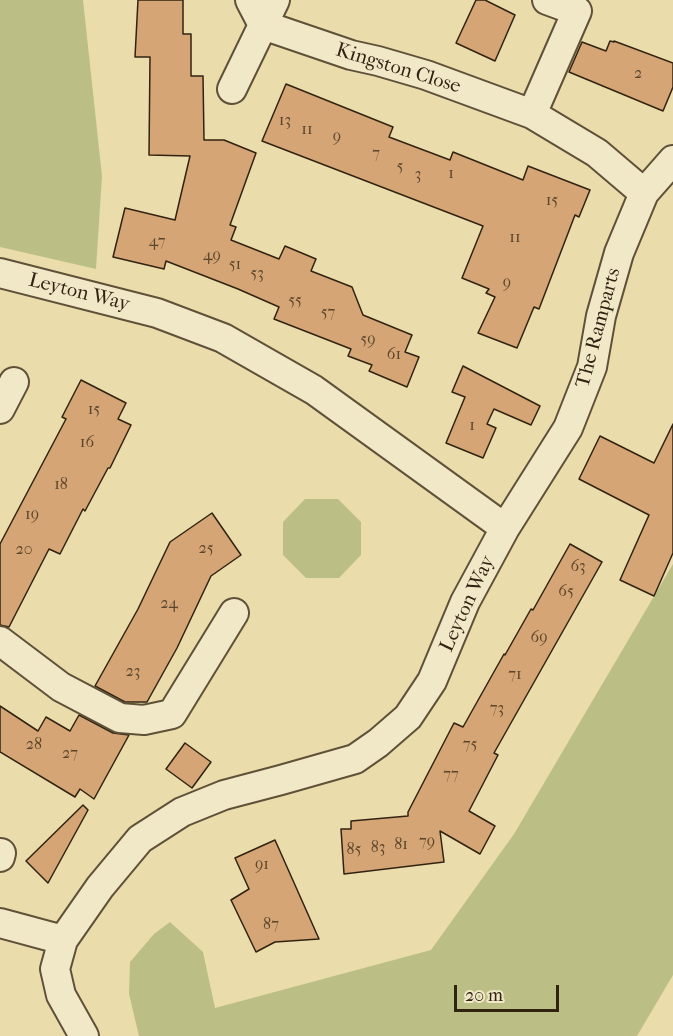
<!DOCTYPE html>
<html>
<head>
<meta charset="utf-8">
<style>
	body { margin:0 }
	#map { position:relative; width:673px; height:1036px; overflow:hidden; background:#eadcab; font-family:"IM FELL French Canon",serif }
	canvas { display:block }
	.scale { position:absolute; left:454px; top:985px; width:105px; height:27px; box-sizing:border-box; border:3px solid #312312; border-top:0; padding-left:8px; font-size:18px; line-height:21px; white-space:nowrap; color:#312312; -webkit-text-stroke:4px #f1e8c8; paint-order:stroke }
</style>
</head>
<body>
<div id="map">
<canvas width="673" height="1036"></canvas>
<div class="scale">20 m</div>
</div>
<script>
const g = document.querySelector('canvas').getContext('2d');
g.lineJoin = 'round';
function paint(path, color) { g.fillStyle = color; g.fill(path, 'evenodd'); }
const toPath = rows => new Path2D(rows.map(r => 'M' + r).join(''));
function strokePath(path, color, width, dash) { g.strokeStyle = color; g.lineWidth = width; g.lineCap = dash ? 'butt' : 'round'; g.setLineDash(dash || []); g.stroke(path); }
function drawText(font, color, halo, rows, align = 'center') {
  g.font = font + ' "IM FELL French Canon",serif'; g.lineWidth = 4.5; g.setLineDash([]); g.textBaseline = 'middle'; g.strokeStyle = halo; g.fillStyle = color; for (const [text, x, y, turn = 0] of rows) {
    g.save(); g.translate(x, y); g.rotate((+turn || 0) * Math.PI / 180); g.textAlign = isNaN(turn) ? turn : align; if (halo) g.strokeText(text, 0, 0); g.fillText(text, 0, 0); g.restore();
  }
}
const green = toPath([
	[0,0,83,0,102,176,96,269,0,247],
	[305,499,338,499,361,522,361,555,339,578,306,578,283,555,283,522],
	[673,564,673,975,637,1036,139,1036,129,994,130,962,154,934,170,922,203,952,215,1008,431,950,514,834]
]);
const building = toPath([
	[138,0,183,0,183,34,191,34,191,76,203,76,204,140,224,140,256,153,230,225,236,227,231,240,279,259,285,246,316,259,311,271,352,287,363,315,412,335,405,352,419,357,407,387,369,371,372,365,348,356,351,349,274,319,279,307,238,289,166,261,164,269,113,257,125,208,175,220,190,156,149,155,150,57,135,57,138,0],
	[476,0,485,0,515,15,495,61,456,43,476,0],
	[610,41,614,42,614,41,673,63,673,87,663,111,569,72,582,42,606,51,610,41],
	[286,84,393,127,389,137,450,160,453,152,523,180,528,166,590,190,579,217,575,215,539,309,534,307,517,348,478,333,495,297,486,293,489,289,462,278,483,226,262,141,286,84],
	[463,366,540,406,531,425,494,409,487,424,496,428,483,458,446,443,465,397,452,392,463,366],
	[81,380,126,403,118,419,131,425,110,468,108,468,85,511,83,509,60,554,49,549,9,627,0,625,0,544,66,419,62,417,81,380],
	[673,424,673,553,654,596,620,580,649,515,579,479,600,436,654,463,673,424],
	[212,513,241,555,211,576,177,648,147,702,125,702,95,686,138,609,170,542,212,513],
	[570,544,602,562,494,753,498,755,469,811,495,826,480,854,440,831,444,862,344,874,341,829,351,829,351,821,408,816,408,812,454,723,463,727,504,654,505,655,531,609,533,610,570,544],
	[0,706,38,731,46,717,70,731,79,715,113,733,129,735,94,799,80,789,75,797,0,752,0,706],
	[185,743,211,762,192,788,166,769,185,743],
	[83,805,88,810,48,883,26,861,83,805],
	[275,840,319,939,275,942,256,952,231,900,249,889,235,858,275,840]
]);
const minor = toPath([
	[275,0,263,25,351,55,378,61,426,75,532,114,597,153,644,193],
	[232,89,263,25,250,0],
	[532,114,577,11,547,0],
	[0,273,157,313,223,338,314,390,505,528,465,602,432,681,408,717,378,743,355,759,281,780,224,795,182,812,140,839,100,887,63,940,55,969,61,995,84,1036],
	[0,409,14,382],
	[505,528,568,428,592,367,601,316,619,253,644,193,673,160],
	[0,641,61,687,120,718,144,720,172,714,234,613],
	[0,857,1,853],
	[0,923,63,940]
]);
const numberNames = [
	["2",638,74],
	["13",285,121],
	["11",307,130],
	["9",337,137],
	["7",376,154],
	["5",400,167],
	["1",451,174],
	["3",418,175],
	["15",552,201],
	["11",515,238],
	["47",157,242],
	["49",212,256],
	["51",235,265],
	["53",257,274],
	["9",507,283],
	["55",295,301],
	["57",328,313],
	["59",368,340],
	["61",394,355],
	["15",94,410],
	["1",472,426],
	["16",87,443],
	["18",61,485],
	["19",32,515],
	["25",206,549],
	["20",24,550],
	["63",578,567],
	["65",566,592],
	["24",169,604],
	["69",539,638],
	["23",133,672],
	["71",515,675],
	["73",497,709],
	["28",34,745],
	["75",470,745],
	["27",70,754],
	["77",451,775],
	["79",427,842],
	["81",401,845],
	["83",378,848],
	["85",354,850],
	["91",262,865],
	["87",271,925]
];
const streetNames = [
	["Kingston Close",398,69,17],
	["Leyton Way",79,293,14],
	["The Ramparts",599,328,-75],
	["Leyton Way",468,604,-65]
];
paint(green, '#bbbf86');
paint(building, '#d5a575');
strokePath(building, '#312312', 1.5);
strokePath(minor, '#5f5138', 32);
strokePath(minor, '#f1e8c8', 28);
drawText('16px', '#5a442b', null, numberNames);
drawText('20px', '#312312', '#f1e8c8', streetNames);
</script>
</body>
</html>
